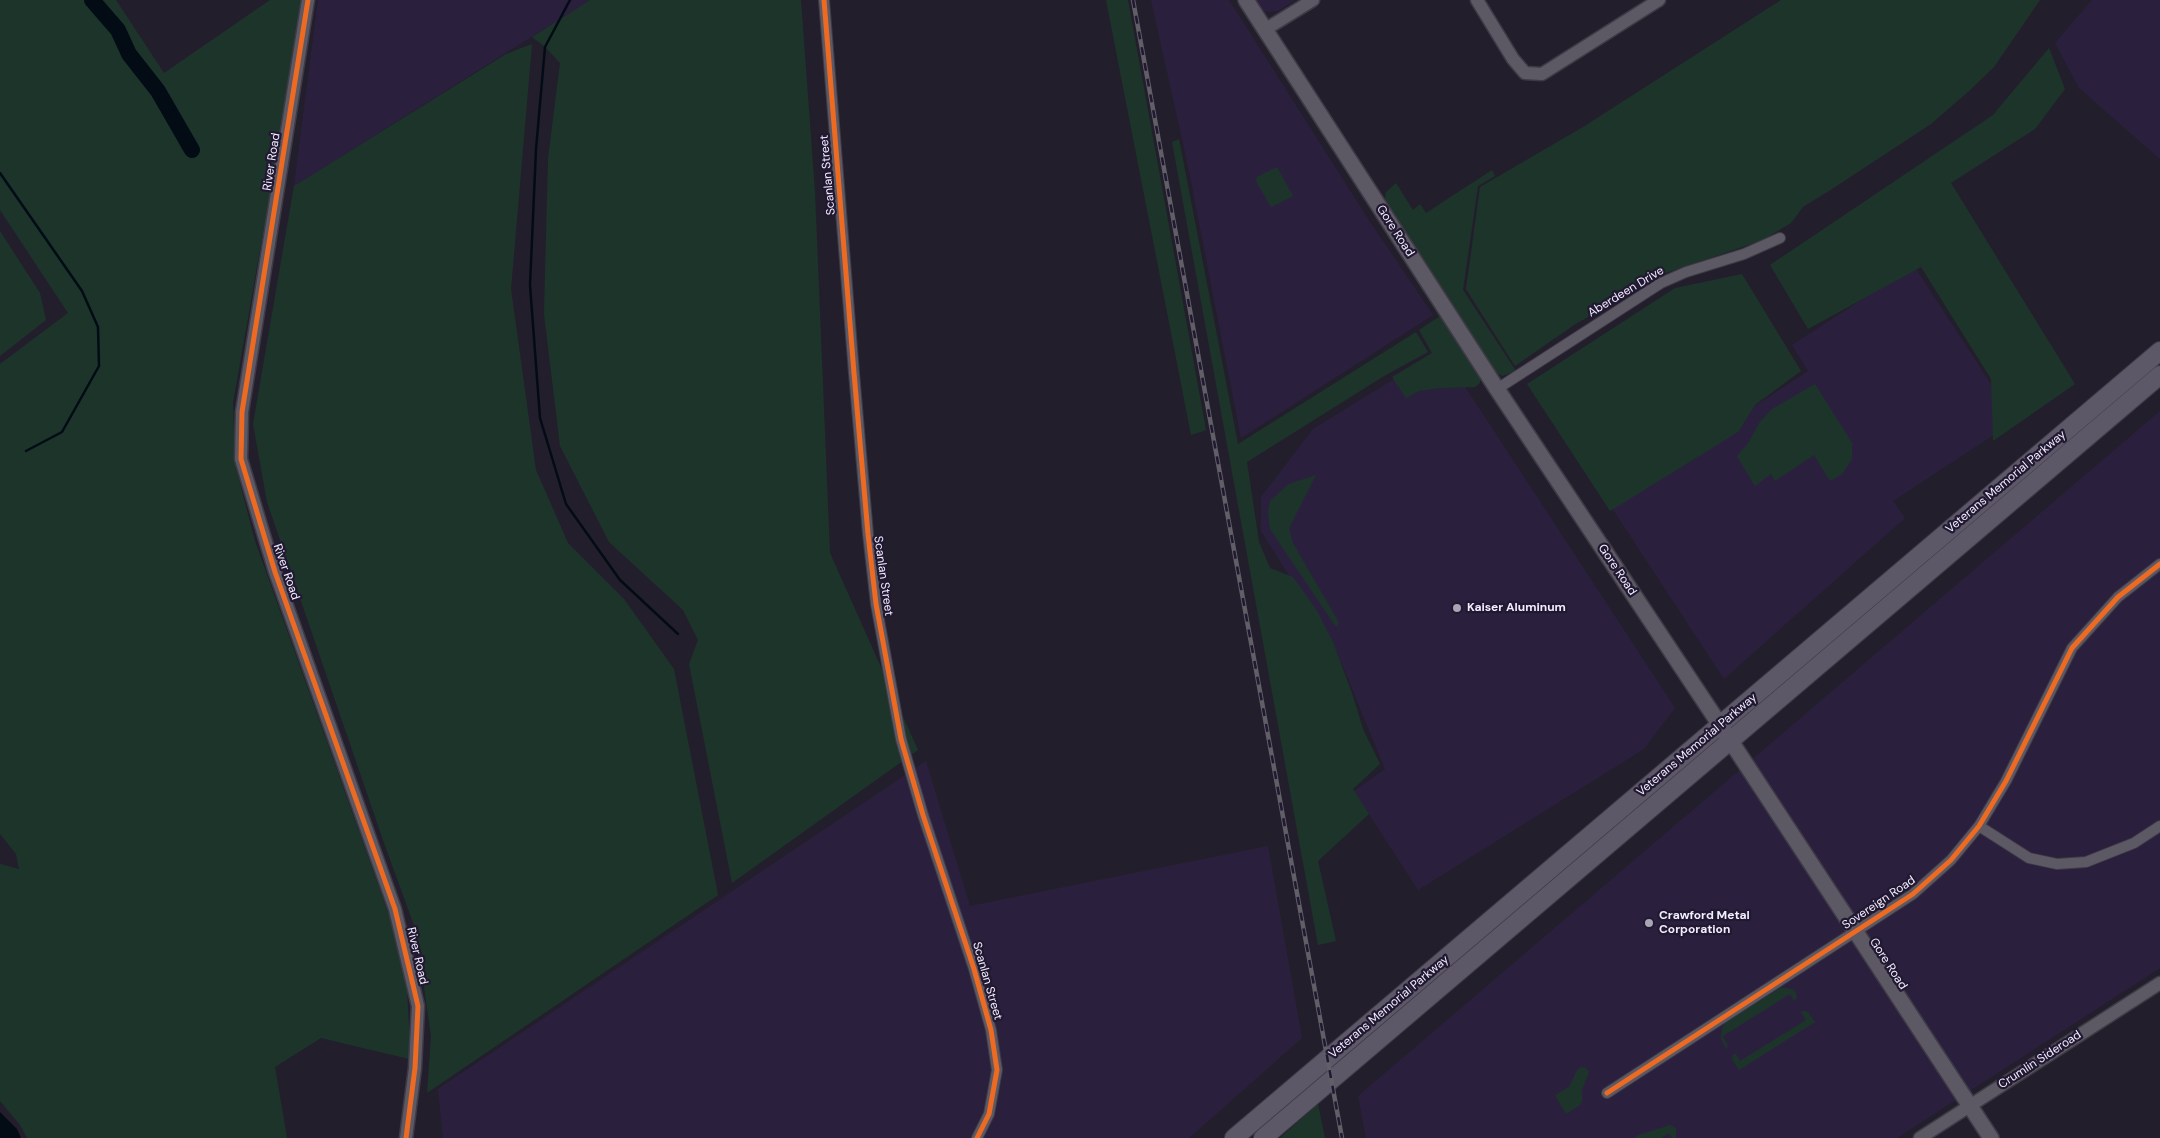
<!DOCTYPE html>
<html>
<head>
<meta charset="utf-8">
<style>
	body { margin:0 }
	canvas { display:block; background:#221e2b }
</style>
</head>
<body>
<canvas width="2160" height="1138"></canvas>
<script>
const g = document.querySelector('canvas').getContext('2d');
g.lineJoin = 'round';
function paint(path, color) { g.fillStyle = color; g.fill(path, 'evenodd'); }
const toPath = rows => new Path2D(rows.map(r => 'M' + r).join(''));
function strokePath(path, color, width, dash) { g.strokeStyle = color; g.lineWidth = width; g.lineCap = dash ? 'butt' : 'round'; g.setLineDash(dash || []); g.stroke(path); }
function drawText(font, color, halo, rows, align = 'center') {
  g.font = font + ' "DM Sans",sans-serif'; g.lineWidth = 4.5; g.setLineDash([]); g.textBaseline = 'middle'; g.strokeStyle = halo; g.fillStyle = color; for (const [text, x, y, turn = 0] of rows) {
    g.save(); g.translate(x, y); g.rotate((+turn || 0) * Math.PI / 180); g.textAlign = isNaN(turn) ? turn : align; if (halo) g.strokeText(text, 0, 0); g.fillText(text, 0, 0); g.restore();
  }
}
const built = toPath([
	[318,0,590,0,294,186],
	[1151,0,1229,0,1370,222,1433,315,1241,438,1188,166],
	[1255,0,1295,0,1278,11,1267,12,1261,9],
	[2092,0,2160,0,2160,159,2079,88,2055,43],
	[1914,266,2015,421,1893,501,1905,518,1724,679,1608,502,1808,371,1792,345],
	[1441,350,1675,708,1644,749,1418,890,1354,791,1385,769,1337,652,1261,531,1261,497,1313,429],
	[2160,411,2160,968,1897,1138,1366,1138,1358,1096],
	[926,761,970,906,1268,846,1302,1038,1189,1138,443,1138,438,1089]
]);
const green = toPath([
	[0,0,116,0,164,73,270,0,304,0,233,403,235,464,255,541,398,940,407,987,410,1049,409,1059,321,1038,275,1067,287,1138,27,1138,20,1125,0,1101,0,864,19,869,16,854,0,834,0,364,68,313,0,210],
	[590,0,801,0,815,192,830,553,918,750,732,883,689,664,698,640,683,610,609,542,560,446,544,314,548,159,560,63,545,47,532,37],
	[1106,0,1128,0,1206,430,1191,435],
	[1781,0,2040,0,1994,67,1969,91,1931,124,1832,189,1803,207,1791,223,1763,240,1663,274,1574,325,1515,366,1466,289,1480,187,1583,127],
	[532,44,511,289,536,470,568,543,624,599,674,669,718,895,427,1093,431,1036,416,931,384,843,267,502,253,424,294,186,506,54],
	[2049,48,2065,89,2035,129,1951,183,2075,384,1993,441,1991,379,1921,267,1808,329,1770,265,1993,115],
	[1179,139,1238,444,1416,332,1428,352,1384,376,1247,462,1259,542,1270,568,1293,577,1317,611,1333,642,1352,693,1363,729,1380,764,1353,789,1369,814,1318,861,1336,941,1318,945,1172,142],
	[1277,167,1293,196,1271,207,1256,181,1257,177],
	[1492,170,1495,176,1478,186,1463,290,1516,371,1502,376,1494,371,1387,206,1385,197,1386,192,1396,183,1413,210,1420,204,1426,213],
	[0,231,40,293,46,320,0,356],
	[1742,274,1801,371,1755,405,1738,432,1610,511,1527,384,1675,288],
	[1440,316,1480,378,1480,383,1475,387,1439,388,1419,391,1406,398,1392,377,1432,353,1419,330],
	[1815,384,1852,443,1852,459,1842,474,1830,481,1814,455,1775,481,1771,474,1755,486,1737,456,1749,442,1759,423,1772,409],
	[1316,475,1289,528,1293,543,1339,623,1336,627,1270,529,1268,513,1270,501,1289,484],
	[1780,988,1788,988,1795,990,1797,997,1794,1001,1790,994,1723,1036,1728,1047,1726,1048,1721,1039,1722,1028,1726,1022],
	[1804,1011,1808,1012,1815,1022,1739,1070,1732,1059,1733,1054,1736,1054,1740,1061,1806,1020,1801,1012],
	[1581,1067,1586,1068,1589,1072,1582,1090,1582,1101,1580,1105,1566,1114,1555,1095,1569,1087,1577,1070],
	[1318,1104,1325,1138,1280,1138],
	[1670,1125,1676,1128,1676,1138,1672,1138,1669,1133,1661,1138,1634,1138,1639,1135]
]);
const water = toPath([
	[0,1112,17,1129,21,1138,0,1138]
]);
const stream = toPath([
	[570,0,545,47,536,149,530,285,540,418,566,504,620,580,678,634],
	[0,173,82,291,98,327,99,366,62,432,26,451]
]);
const river = toPath([
	[92,0,118,30,129,54,158,91,192,150]
]);
const minor = toPath([
	[824,0,854,373,868,534,876,604,901,739,923,815,974,969,991,1030,997,1070,989,1114,977,1138],
	[1497,389,1661,283,1686,272,1744,254,1780,238],
	[1979,826,2029,858,2057,864,2086,862,2134,843,2160,826],
	[1607,1093,1913,894,1951,860,1979,826,2006,781,2072,648,2118,597,2160,564]
]);
const tertiary = toPath([
	[308,0,242,412,241,459,275,572,395,909,418,1006,415,1068,406,1138],
	[1477,0,1513,59,1525,73,1542,74,1659,0],
	[1266,29,1313,0],
	[1920,1138,2160,983]
]);
const secondary = toPath([
	[1246,0,1497,389,1730,740,1991,1138]
]);
const trunk = toPath([
	[1234,1138,2160,351],
	[1263,1138,2160,375]
]);
const rail = toPath([
	[1133,0,1342,1138]
]);
const cycleway = toPath([
	[308,0,242,412,241,459,275,572,395,909,418,1006,415,1068,406,1138],
	[824,0,854,373,868,534,876,604,901,739,923,815,974,969,991,1030,997,1070,989,1114,977,1138],
	[1607,1093,1913,894,1951,860,1979,826,2006,781,2072,648,2118,597,2160,564]
]);
const markers = [
	[1457,608,5,"#a9a5b5"],
	[1649,923,5,"#a9a5b5"]
];
const streetNames = [
	["River Road",272,162,-81],
	["Scanlan Street",828,175,-95],
	["Gore Road",1395,231,57],
	["Aberdeen Drive",1626,292,-31],
	["Veterans Memorial Parkway",2006,482,-40],
	["Gore Road",1617,570,56],
	["River Road",286,572,71],
	["Scanlan Street",883,576,82],
	["Veterans Memorial Parkway",1697,745,-40],
	["Sovereign Road",1879,903,-34],
	["River Road",417,956,77],
	["Gore Road",1888,964,57],
	["Scanlan Street",987,981,74],
	["Veterans Memorial Parkway",1389,1007,-40],
	["Crumlin Sideroad",2040,1060,-33]
];
const poiNames = [
	["Kaiser Aluminum",1467,608],
	["Crawford Metal",1659,916],
	["Corporation",1659,930]
];
paint(built, '#2a203d');
paint(green, '#1d342a');
paint(water, '#030c15');
strokePath(stream, '#030c15', 2.5);
strokePath(river, '#030c15', 16);
strokePath(minor, '#3e3a46', 12);
strokePath(tertiary, '#3e3a46', 15);
strokePath(secondary, '#3e3a46', 18);
strokePath(trunk, '#3e3a46', 20);
strokePath(minor, '#5d5964', 10);
strokePath(tertiary, '#5d5964', 12);
strokePath(secondary, '#5d5964', 15);
strokePath(trunk, '#5c5868', 18);
strokePath(rail, '#615e68', 4.5);
strokePath(rail, '#211831', 2.5, [8]);
strokePath(cycleway, '#ed6a23', 5);
for (const [x, y, r, color] of markers) { const dot = new Path2D(); dot.arc(x, y, r, 0, 2 * Math.PI); g.fillStyle = color; g.fill(dot); strokePath(dot, '#211831', 2); }
drawText('12px', '#f2edff', '#211831', streetNames);
drawText('bold 12px', '#f2edff', '#211831', poiNames, 'left');
</script>
</body>
</html>
